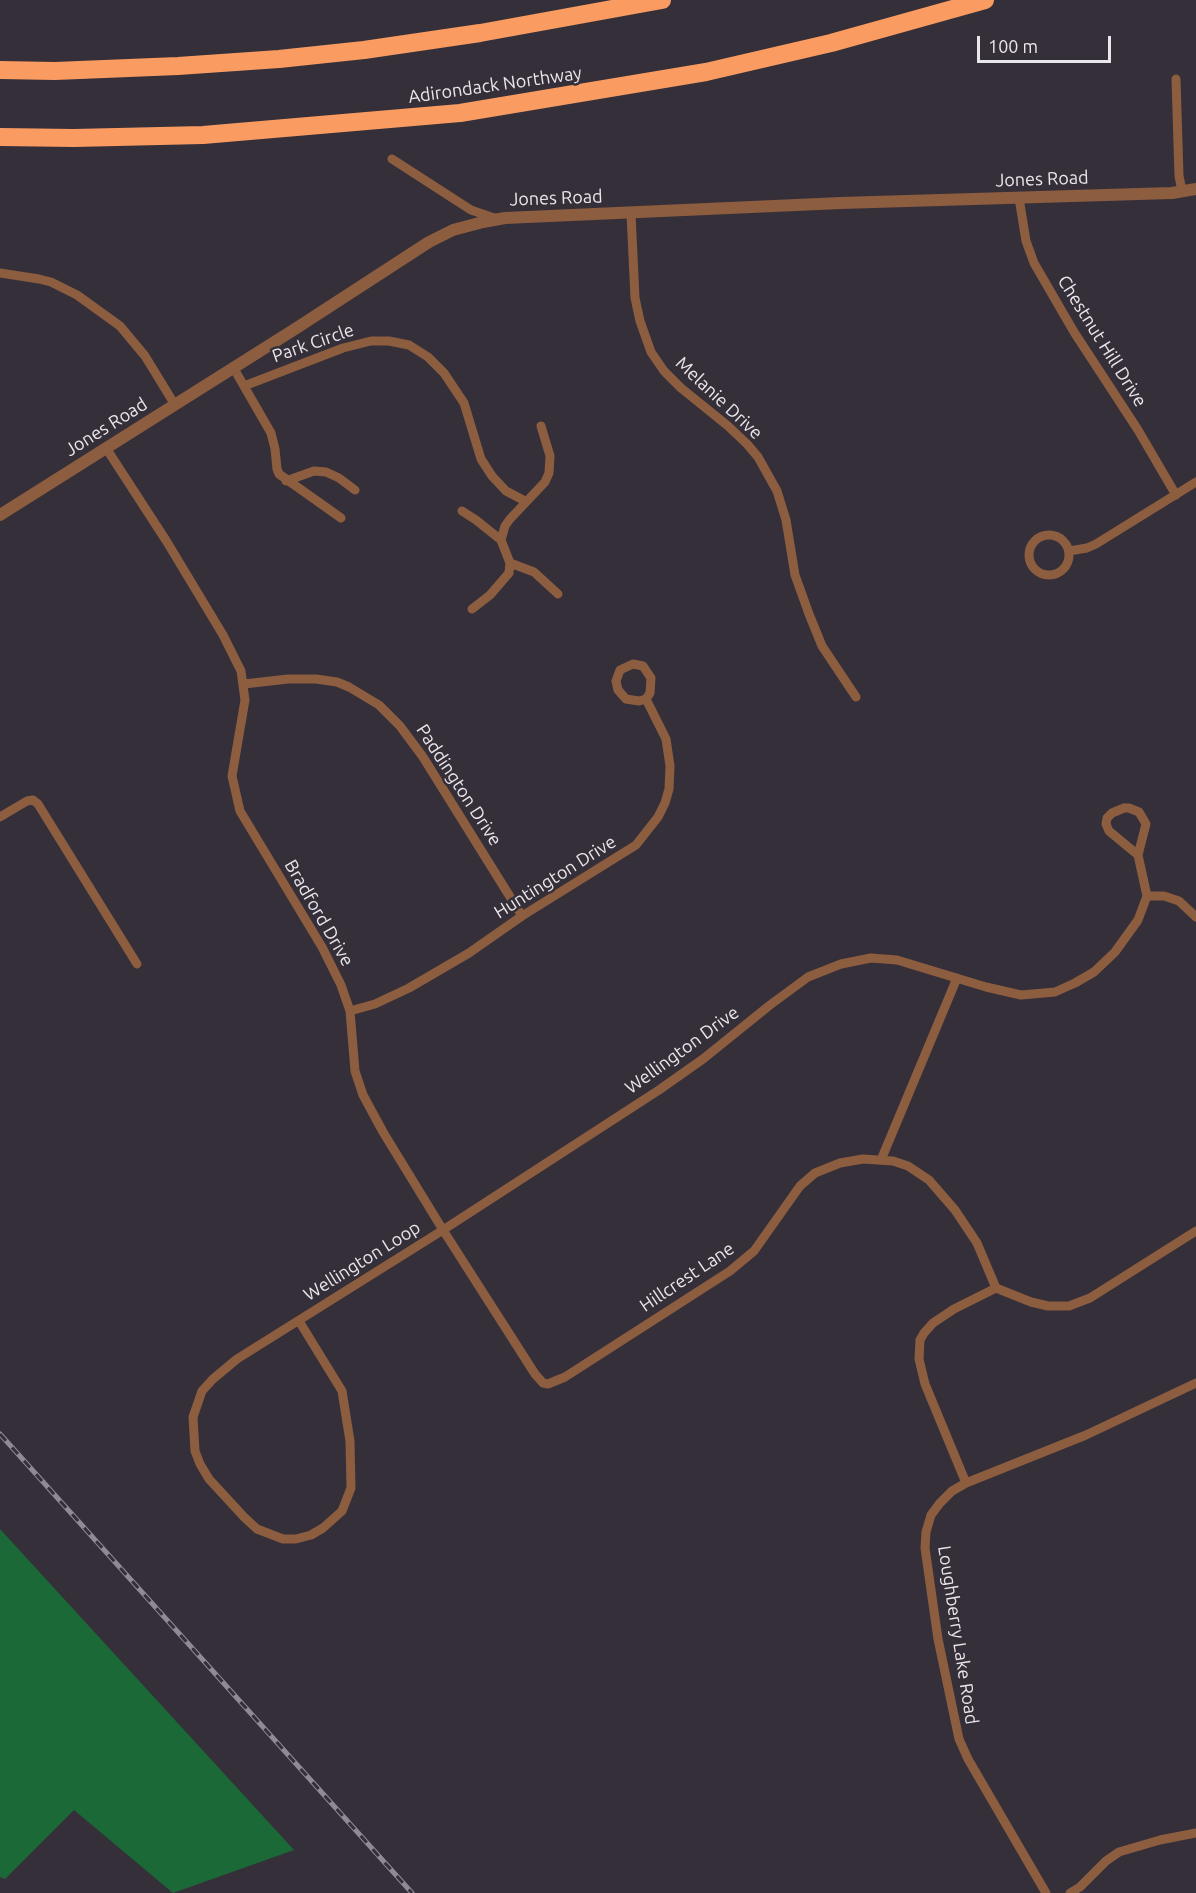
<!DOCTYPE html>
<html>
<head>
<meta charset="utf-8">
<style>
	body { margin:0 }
	#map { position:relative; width:1196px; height:1893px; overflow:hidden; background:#352f39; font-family:Ubuntu,sans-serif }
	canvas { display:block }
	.scale { position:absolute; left:977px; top:36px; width:134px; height:27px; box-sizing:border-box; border:3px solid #eae6ed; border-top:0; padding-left:8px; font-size:18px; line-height:21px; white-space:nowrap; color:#eae6ed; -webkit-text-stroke:4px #352f39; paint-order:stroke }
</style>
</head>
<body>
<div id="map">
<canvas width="1196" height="1893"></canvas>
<div class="scale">100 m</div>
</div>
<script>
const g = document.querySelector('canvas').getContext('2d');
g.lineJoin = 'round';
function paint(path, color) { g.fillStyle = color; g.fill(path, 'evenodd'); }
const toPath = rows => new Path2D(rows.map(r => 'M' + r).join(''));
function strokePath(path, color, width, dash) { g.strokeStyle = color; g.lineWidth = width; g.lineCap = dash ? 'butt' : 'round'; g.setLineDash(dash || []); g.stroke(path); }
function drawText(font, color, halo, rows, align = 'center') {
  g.font = font + ' Ubuntu,sans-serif'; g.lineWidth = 5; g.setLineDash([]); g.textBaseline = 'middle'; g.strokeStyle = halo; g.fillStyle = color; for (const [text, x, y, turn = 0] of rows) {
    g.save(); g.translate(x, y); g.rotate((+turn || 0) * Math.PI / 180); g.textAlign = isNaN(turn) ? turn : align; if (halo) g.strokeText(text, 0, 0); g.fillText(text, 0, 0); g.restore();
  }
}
const forest = toPath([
	[0,1529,294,1850,173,1893,74,1810,5,1879,0,1877]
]);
const minor = toPath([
	[1176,79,1179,176,1182,191],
	[392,159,471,210,497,219],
	[1019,198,1026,241,1034,263,1074,332,1138,430,1176,495],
	[631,214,635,298,640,321,651,352,664,371,681,388,728,426,747,444,758,457,777,491,786,520,795,575,809,614,822,646,856,697],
	[0,273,39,279,51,282,77,295,120,326,145,356,175,405],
	[233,367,271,433,275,449,277,469,279,474,341,518],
	[244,386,343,348,371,341,389,341,409,345,428,357,444,373,464,403,481,459,492,476,506,491,525,501],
	[106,448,167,542,223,635,241,671,245,700,232,776,240,811,322,947,341,985,350,1011,355,1071,363,1095,383,1132,443,1230,535,1374,543,1383,548,1384,565,1377,730,1271,754,1251,800,1186,815,1173,840,1163,863,1159,893,1161,908,1166,929,1180,955,1210,977,1243,996,1288,1031,1302,1048,1306,1069,1306,1090,1298,1196,1231],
	[286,481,314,471,326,472,339,478,355,490],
	[462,511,476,520,501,540],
	'1029 555a20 20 0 1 1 40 0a20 20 0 1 1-40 0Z',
	[501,540,505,526,510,519,545,482,549,473,550,456,541,426],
	[1069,551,1087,548,1096,544,1196,482],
	[510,563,534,572,558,594],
	[472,609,490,595,509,573,510,563,501,540],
	[633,664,643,666,651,678,650,693,646,699,639,701,626,699,618,690,616,681,620,670,633,664],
	[244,684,288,679,316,679,337,682,349,687,379,705,400,726,423,757,522,916],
	[1124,808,1129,808,1139,812,1146,824,1138,855,1109,831,1106,824,1107,818,1112,813,1124,808],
	[0,817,27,801,33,800,38,804,137,964],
	[1138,855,1147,896],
	[1147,896,1164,896,1179,901,1196,917],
	[350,1011,375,1004,409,988,469,953,522,916,636,845,658,817,665,803,669,789,670,766,666,739,646,699],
	[881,1160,957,978],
	[299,1321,342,1391,350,1441,351,1488,342,1511,323,1528,311,1535,296,1539,283,1539,257,1529,244,1517,209,1479,200,1464,195,1451,193,1417,202,1391,213,1379,237,1359,443,1230,659,1090,703,1059,770,1005,808,977,841,964,871,958,897,960,986,987,1021,995,1055,992,1075,983,1094,972,1115,952,1138,920,1147,896],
	[966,1483,925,1384,919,1359,920,1340,924,1333,933,1323,954,1309,996,1288],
	[1046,1893,968,1759,959,1739,938,1639,925,1548,926,1532,931,1515,940,1503,952,1491,966,1483,1086,1435,1196,1383],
	[1070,1893,1080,1887,1106,1861,1119,1852,1160,1840,1196,1833]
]);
const tertiary = toPath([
	[0,515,295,329,429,242,453,230,483,222,505,218,841,203,1172,193,1196,189]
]);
const motorway = toPath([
	[0,70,55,71,178,66,279,59,364,50,480,33,662,0],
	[0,137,74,138,203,135,460,113,706,72,831,43,985,0]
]);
const rail = toPath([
	[0,1434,412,1893]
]);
const streetNames = [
	["Adirondack Northway",495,85,-8],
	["Jones Road",1042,179,-2],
	["Jones Road",556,198,-2],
	["Chestnut Hill Drive",1102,341,58],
	["Park Circle",313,343,-19],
	["Melanie Drive",719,398,43],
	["Jones Road",106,427,-32],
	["Paddington Drive",459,785,57],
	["Huntington Drive",555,877,-32],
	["Bradford Drive",319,913,60],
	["Wellington Drive",682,1050,-36],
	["Wellington Loop",362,1261,-32],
	["Hillcrest Lane",687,1277,-34],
	["Loughberry Lake Road",958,1635,81]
];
paint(forest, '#1a6937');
strokePath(minor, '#8d5d40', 9);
strokePath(tertiary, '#8d5d40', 12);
strokePath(motorway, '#fa9c61', 18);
strokePath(rail, '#8f8a93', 5);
strokePath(rail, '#352f39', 3, [9]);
drawText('18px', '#eae6ed', '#352f39', streetNames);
</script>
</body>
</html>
